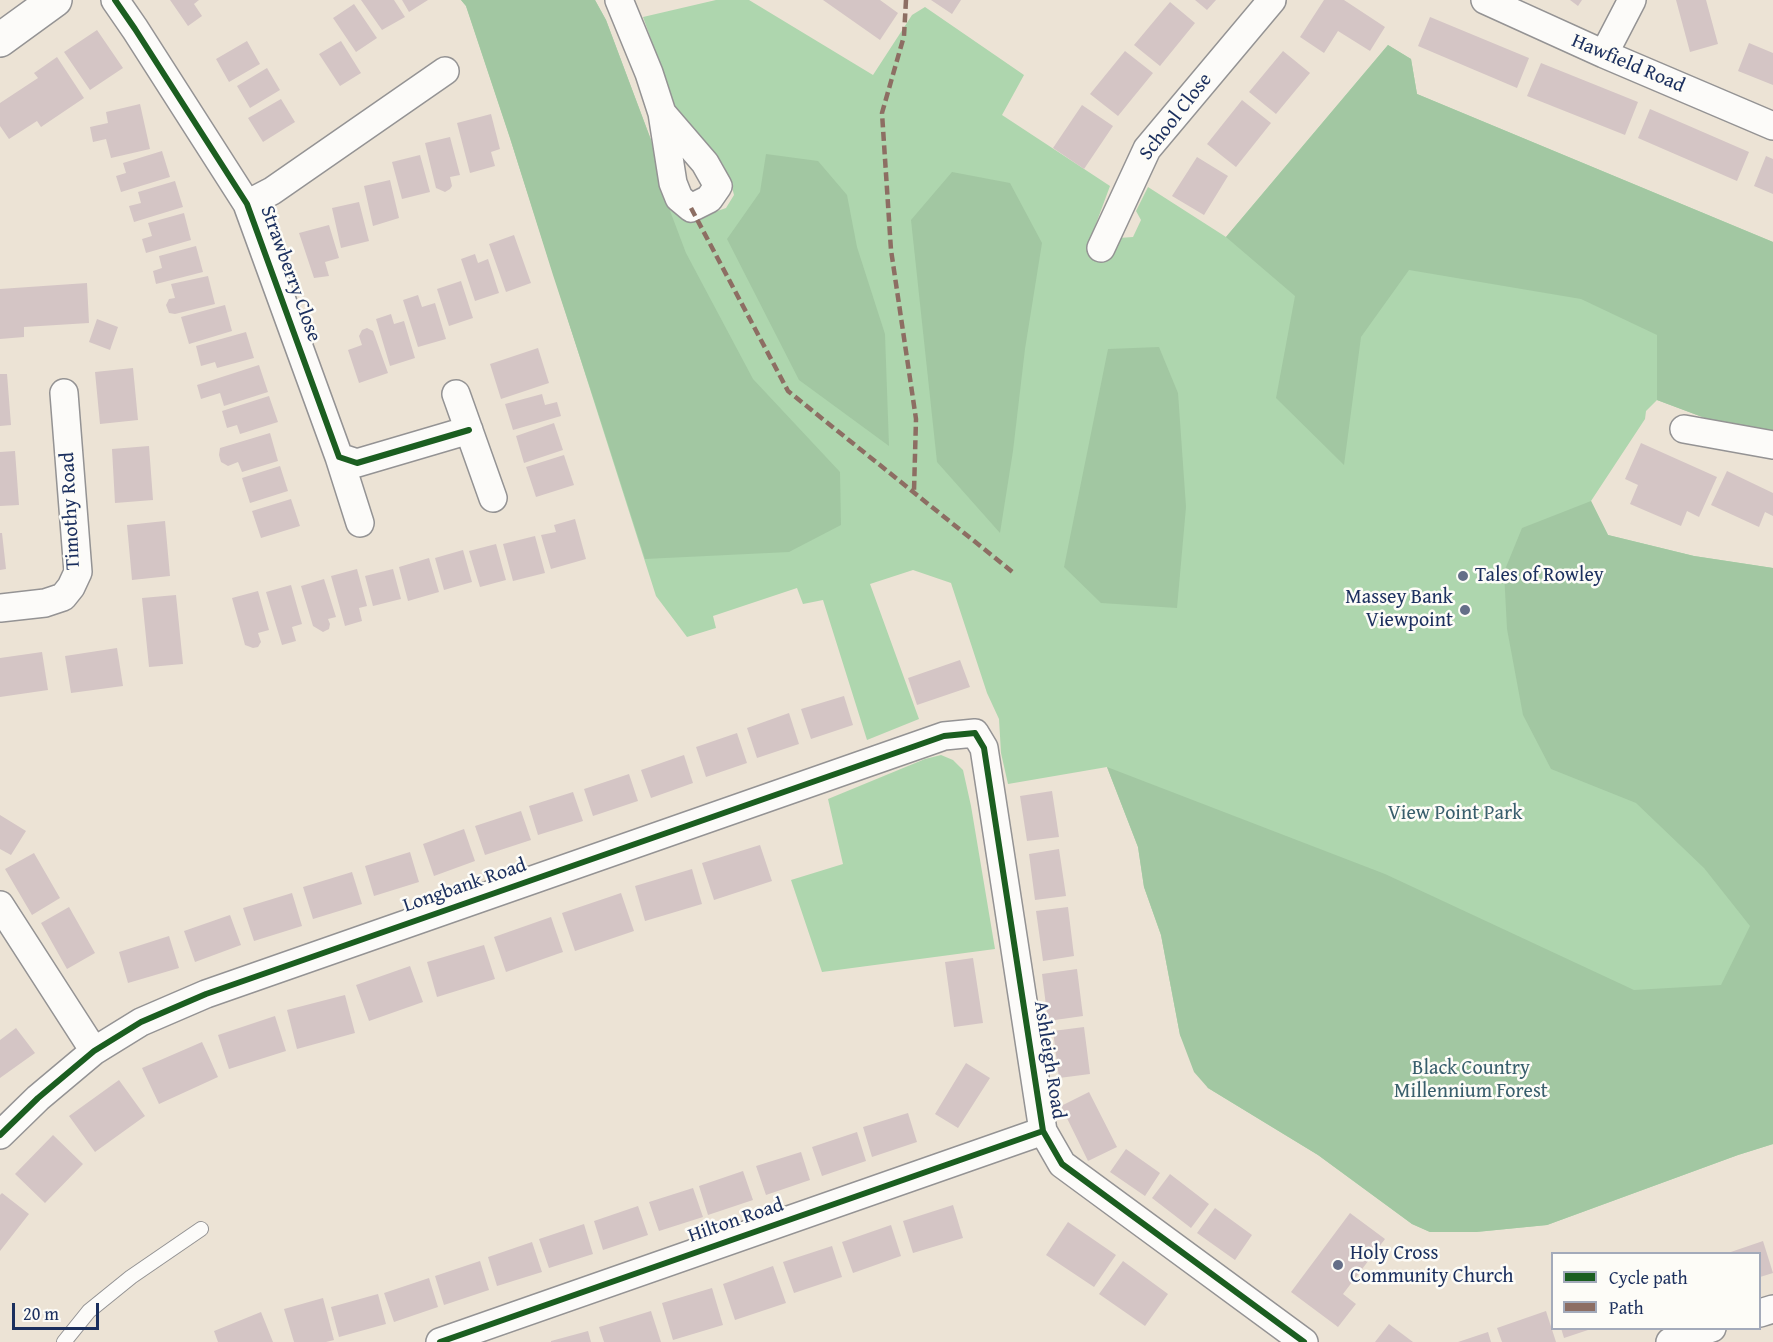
<!DOCTYPE html>
<html>
<head>
<meta charset="utf-8">
<style>
	body { margin:0 }
	#map { position:relative; width:1773px; height:1342px; overflow:hidden; background:#ece3d5; font-family:"Gentium Book Plus",serif }
	canvas { display:block }
	.legend { position:absolute; left:1551px; top:1252px; width:210px; height:78px; box-sizing:border-box; background:#fdfcf7; border:2px solid #a3aaba; margin:0; padding:8px 10px; list-style:none; font-size:18px; color:#1b2f5e }
	.legend li { display:flex; align-items:center; gap:12px; height:30px }
	.legend b { width:30px; border:2px solid #a3aaba }
	.scale { position:absolute; left:12px; top:1303px; width:87px; height:27px; box-sizing:border-box; border:3px solid #1b2f5e; border-top:0; padding-left:8px; font-size:18px; line-height:21px; white-space:nowrap; color:#1b2f5e; -webkit-text-stroke:4px #fdfcf7; paint-order:stroke }
</style>
</head>
<body>
<div id="map">
<canvas width="1773" height="1342"></canvas>
<ul class="legend">
<li><b style="height:8px;background:#1b5e20"></b>Cycle path</li>
<li><b style="height:8px;background:#8d6e63"></b>Path</li>
</ul>
<div class="scale">20 m</div>
</div>
<script>
const g = document.querySelector('canvas').getContext('2d');
g.lineJoin = 'round';
function paint(path, color) { g.fillStyle = color; g.fill(path, 'evenodd'); }
const toPath = rows => new Path2D(rows.map(r => 'M' + r).join(''));
function strokePath(path, color, width, dash) { g.strokeStyle = color; g.lineWidth = width; g.lineCap = dash ? 'butt' : 'round'; g.setLineDash(dash || []); g.stroke(path); }
function drawText(font, color, halo, rows, align = 'center') {
  g.font = font + ' "Gentium Book Plus",serif'; g.lineWidth = 5; g.setLineDash([]); g.textBaseline = 'middle'; g.strokeStyle = halo; g.fillStyle = color; for (const [text, x, y, turn = 0] of rows) {
    g.save(); g.translate(x, y); g.rotate((+turn || 0) * Math.PI / 180); g.textAlign = isNaN(turn) ? turn : align; if (halo) g.strokeText(text, 0, 0); g.fillText(text, 0, 0); g.restore();
  }
}
const green = toPath([
	[461,0,595,0,606,20,651,140,658,166,703,216,726,208,734,195,730,179,722,163,705,155,682,126,643,17,716,0,749,0,873,75,912,15,925,7,1024,75,1002,115,1110,186,1090,240,1133,237,1141,220,1136,211,1148,187,1226,237,1388,45,1411,59,1417,94,1773,242,1773,430,1721,424,1657,400,1646,411,1645,419,1591,501,1608,535,1694,556,1773,568,1773,1144,1738,1155,1547,1225,1476,1232,1430,1232,1412,1224,1318,1155,1208,1088,1180,1035,1161,935,1144,887,1138,847,1107,767,1008,784,1001,753,999,719,987,693,951,583,913,570,870,584,919,719,867,740,823,600,803,604,797,588,713,616,716,628,687,637,656,596,510,138,466,6],
	[941,755,953,760,963,770,971,806,995,949,822,972,791,880,843,864,828,799,925,759]
]);
const forest = toPath([
	[461,0,595,0,606,20,651,140,661,187,686,253,753,379,840,472,841,525,789,552,645,559,595,403,553,275,510,138,466,6],
	[1388,45,1411,59,1417,94,1773,242,1773,430,1721,424,1657,400,1657,335,1581,299,1409,270,1361,337,1344,465,1276,398,1295,296,1226,237],
	[766,154,818,161,847,195,857,247,885,334,889,446,799,380,727,239,760,192],
	[952,172,1010,183,1042,243,1025,349,1013,451,1000,533,937,462,911,220],
	[1159,347,1178,393,1186,507,1177,608,1101,603,1064,567,1108,349],
	[1591,501,1608,535,1694,556,1773,568,1773,1144,1738,1155,1547,1225,1476,1232,1430,1232,1412,1224,1318,1155,1208,1088,1194,1072,1180,1035,1161,935,1144,887,1138,847,1107,767,1385,874,1634,990,1721,985,1750,926,1704,868,1636,803,1551,769,1523,715,1507,629,1504,572,1522,528]
]);
const building = toPath([
	[170,0,199,0,194,4,202,16,188,26],
	[361,0,394,0,405,17,382,30],
	[402,0,428,0,409,12],
	[823,0,880,0,898,13,880,40],
	[931,0,961,0,952,14],
	[1195,0,1216,0,1207,10],
	[1324,0,1344,0,1385,27,1370,51,1338,31,1324,53,1300,37],
	[1570,0,1582,0,1578,6],
	[1676,0,1706,0,1718,44,1690,52],
	[1170,2,1195,23,1160,66,1134,45],
	[354,4,377,38,356,52,333,18],
	[1430,17,1529,58,1517,88,1418,46],
	[97,30,123,68,90,90,64,52],
	[247,41,260,64,229,82,216,59],
	[341,41,361,73,340,86,319,54],
	[1749,43,1773,53,1773,85,1738,71],
	[1125,51,1153,73,1118,116,1090,94],
	[1283,51,1310,73,1276,114,1249,92],
	[57,57,84,98,41,127,37,121,9,139,0,126,0,103,38,78,34,73],
	[1541,63,1638,102,1625,135,1527,96],
	[267,68,280,90,250,108,237,86],
	[281,99,295,122,263,142,248,118],
	[1242,100,1271,123,1236,167,1207,144],
	[140,104,150,149,111,158,106,139,93,142,90,127,108,123,106,112],
	[1082,105,1113,126,1084,169,1053,148],
	[1650,109,1749,152,1737,181,1638,138],
	[491,114,500,149,491,152,495,166,470,173,457,123],
	[450,137,460,175,450,177,452,186,450,189,445,192,436,188,425,143],
	[162,151,170,177,121,192,116,176,126,173,123,163],
	[420,155,430,192,402,199,392,162],
	[1766,156,1773,159,1773,194,1754,186],
	[1197,157,1228,176,1204,215,1172,196],
	[390,180,399,218,373,226,364,186],
	[175,181,183,207,134,222,129,206,141,203,138,192],
	[359,202,369,241,341,248,332,208],
	[184,213,191,240,146,253,142,239,152,236,148,223],
	[329,225,339,258,325,262,329,276,314,278,299,233],
	[514,235,531,283,506,292,489,244],
	[196,246,203,272,156,284,153,271,162,268,159,256],
	[475,254,478,263,488,259,499,293,475,301,461,259],
	[208,276,215,304,175,314,169,313,166,305,169,299,175,298,171,284],
	[461,281,473,318,449,326,437,289],
	[87,283,89,323,24,327,24,337,0,339,0,289],
	[418,295,422,307,435,303,446,339,418,347,403,300],
	[225,305,232,331,189,344,181,317],
	[391,314,394,324,404,321,415,358,390,366,376,319],
	[97,319,118,327,110,350,89,342],
	[367,328,373,331,388,373,359,383,348,350,362,345,359,336,362,330],
	[246,332,254,358,217,368,215,362,201,366,196,346],
	[538,348,549,383,501,399,490,364],
	[259,365,268,392,224,406,220,393,201,399,197,385],
	[133,368,138,420,100,424,95,372],
	[0,374,7,374,11,425,0,426],
	[542,394,545,405,557,402,561,416,513,430,505,404],
	[269,396,278,422,240,434,237,425,227,428,222,411],
	[554,423,563,450,524,463,516,436],
	[270,433,278,461,242,472,238,462,228,466,221,462,219,455,220,448],
	[1641,443,1717,477,1699,517,1687,511,1681,526,1630,504,1638,485,1625,479],
	[149,446,153,500,115,503,112,449],
	[15,451,19,505,0,506,0,452],
	[564,455,574,485,536,497,526,467],
	[280,466,288,491,250,503,242,478],
	[1727,471,1773,493,1773,516,1765,512,1759,527,1711,505],
	[291,499,300,526,261,538,252,511],
	[575,519,586,559,551,569,541,535,556,532,554,525],
	[165,521,170,576,132,580,127,525],
	[0,533,2,533,6,569,0,570],
	[535,536,545,573,513,581,503,544],
	[496,544,506,580,480,587,469,551],
	[463,550,472,582,444,590,435,558],
	[429,558,439,592,408,601,399,567],
	[357,569,367,606,359,608,362,621,345,626,331,576],
	[393,569,401,599,373,606,365,576],
	[324,579,336,617,328,619,330,624,329,629,323,632,313,626,301,586],
	[291,585,302,624,292,627,296,641,282,645,266,592],
	[258,591,269,630,258,633,261,642,258,647,253,648,245,645,232,598],
	[176,595,183,664,149,667,142,598],
	[117,648,123,686,71,693,65,656],
	[42,652,48,690,0,697,0,658],
	[960,660,970,687,917,705,908,678],
	[844,696,853,725,811,739,801,709],
	[789,713,799,744,757,758,747,728],
	[737,733,747,763,706,777,696,747],
	[684,755,693,783,651,798,641,770],
	[629,774,638,801,593,816,584,789],
	[1052,791,1059,837,1027,841,1020,796],
	[573,792,583,821,538,835,529,806],
	[521,811,531,840,485,855,475,826],
	[0,815,26,831,11,855,0,849],
	[464,829,475,861,434,876,423,844],
	[760,845,772,881,714,900,702,863],
	[1059,849,1066,896,1035,900,1029,854],
	[410,852,419,882,374,896,365,866],
	[34,853,60,898,32,915,5,869],
	[692,869,702,904,645,921,635,886],
	[352,872,362,904,313,919,303,887],
	[292,893,302,926,254,941,243,908],
	[621,893,634,931,575,951,562,913],
	[69,907,95,953,67,969,41,923],
	[1068,907,1074,956,1043,961,1036,911],
	[230,915,241,945,195,962,184,931],
	[551,917,563,952,506,972,494,937],
	[169,936,179,968,128,983,119,952],
	[484,945,495,979,437,997,427,962],
	[973,958,983,1023,954,1027,945,962],
	[410,966,423,1002,369,1021,356,985],
	[1077,969,1083,1016,1048,1021,1042,974],
	[345,995,355,1033,297,1049,287,1010],
	[275,1016,286,1051,229,1069,218,1035],
	[1084,1027,1090,1074,1059,1078,1053,1031],
	[16,1028,35,1053,0,1078,0,1040],
	[202,1042,218,1077,159,1104,142,1068],
	[966,1063,990,1078,958,1128,935,1114],
	[119,1080,145,1116,95,1152,69,1116],
	[1089,1092,1117,1147,1088,1161,1061,1106],
	[908,1113,917,1142,872,1157,863,1127],
	[857,1132,866,1161,822,1176,812,1147],
	[53,1135,83,1164,45,1203,15,1174],
	[1126,1149,1160,1173,1145,1196,1110,1172],
	[801,1152,810,1180,766,1195,756,1166],
	[743,1171,753,1200,708,1215,699,1186],
	[1170,1174,1209,1204,1191,1228,1152,1198],
	[693,1188,703,1217,659,1231,649,1202],
	[2,1193,29,1214,0,1251,0,1195],
	[953,1205,963,1238,913,1253,903,1221],
	[638,1206,648,1235,603,1250,594,1221],
	[1215,1208,1252,1235,1235,1260,1197,1233],
	[1350,1213,1385,1239,1343,1294,1356,1304,1338,1327,1291,1292],
	[1068,1222,1116,1255,1094,1287,1046,1255],
	[584,1224,593,1254,549,1268,539,1239],
	[891,1225,901,1256,853,1273,842,1242],
	[1763,1241,1773,1273,1760,1277,1760,1254,1725,1254],
	[532,1242,542,1272,497,1286,488,1257],
	[832,1246,842,1277,794,1293,783,1262],
	[480,1261,489,1290,444,1305,435,1276],
	[1123,1261,1168,1294,1145,1326,1099,1294],
	[773,1266,786,1303,735,1320,723,1284],
	[429,1278,438,1307,394,1322,384,1293],
	[712,1288,723,1325,673,1340,662,1303],
	[378,1294,386,1324,339,1337,331,1307],
	[323,1298,334,1340,326,1342,294,1342,284,1309],
	[651,1311,661,1342,604,1342,599,1327],
	[1546,1311,1556,1342,1502,1342,1497,1328],
	[261,1312,273,1342,218,1342,214,1331],
	[1389,1324,1413,1342,1375,1342],
	[1561,1328,1591,1328,1591,1329,1564,1338],
	[588,1331,591,1342,551,1342,551,1341],
	[1488,1332,1491,1342,1458,1342]
]);
const lane = toPath([
	[64,1342,89,1311,131,1277,201,1229]
]);
const street = toPath([
	[115,0,135,29,247,204,339,457,357,463,469,430],
	[619,0,649,73,662,113,673,183,679,198,691,208,709,199,718,186,705,163,662,113],
	[1485,0,1604,54,1773,126],
	[1604,54,1632,0],
	[247,204,272,191,445,71],
	[1101,248,1147,149,1272,0],
	[456,394,493,498],
	[1684,429,1773,445],
	[339,457,360,523],
	[0,608,45,603,63,597,71,587,78,572,64,393],
	[0,905,94,1051],
	[0,1135,38,1098,94,1051,141,1022,206,994,944,736,975,733,984,748,1043,1131,1062,1164,1304,1342],
	[1760,1313,1773,1309],
	[440,1342,1043,1131],
	[1670,1342,1712,1328]
]);
const secondary = toPath([
	[0,40,55,0]
]);
const quiet = toPath([
	[906,0,904,36,882,113,891,250,916,419,914,491],
	[691,208,788,391,1015,574]
]);
const cycleway = toPath([
	[115,0,135,29,247,204,339,457,357,463,469,430],
	[0,1135,38,1098,94,1051,141,1022,206,994,944,736,975,733,984,748,1043,1131,1062,1164,1304,1342],
	[440,1342,1043,1131]
]);
const markers = [
	[1463,576,6,"#646e88"],
	[1465,610,6,"#646e88"],
	[1338,1265,6,"#646e88"]
];
const streetNames = [
	["Hawfield Road",1628,64,23],
	["School Close",1176,117,-52],
	["Strawberry Close",290,274,70],
	["Timothy Road",71,511,-93],
	["Longbank Road",465,886,-19],
	["Ashleigh Road",1049,1060,81],
	["Hilton Road",736,1221,-19]
];
const poiNames = [
	["Tales of Rowley",1475,576],
	["Massey Bank",1453,598,"right"],
	["Viewpoint",1453,621,"right"],
	["Holy Cross",1350,1254],
	["Community Church",1350,1277]
];
const parkNames = [
	["View Point Park",1455,814],
	["Black Country",1471,1069],
	["Millennium Forest",1471,1092]
];
paint(green, '#aed6ae');
paint(forest, '#a2c7a2');
paint(building, '#d4c5c5');
strokePath(lane, '#949394', 16);
strokePath(street, '#949394', 30);
strokePath(secondary, '#949394', 36);
strokePath(lane, '#fcfbf9', 14);
strokePath(street, '#fcfbf9', 27);
strokePath(secondary, '#fcfbf9', 33);
strokePath(quiet, '#8d6e63', 4.5, [9, 4.5]);
strokePath(cycleway, '#1b5e20', 6);
for (const [x, y, r, color] of markers) { const dot = new Path2D(); dot.arc(x, y, r, 0, 2 * Math.PI); g.fillStyle = color; g.fill(dot); strokePath(dot, '#fdfcf7', 2); }
drawText('20px', '#1b2f5e', '#fdfcf7', streetNames);
drawText('20px', '#1b2f5e', '#fdfcf7', poiNames, 'left');
drawText('20px', '#385e6c', '#fdfcf7', parkNames);
</script>
</body>
</html>
